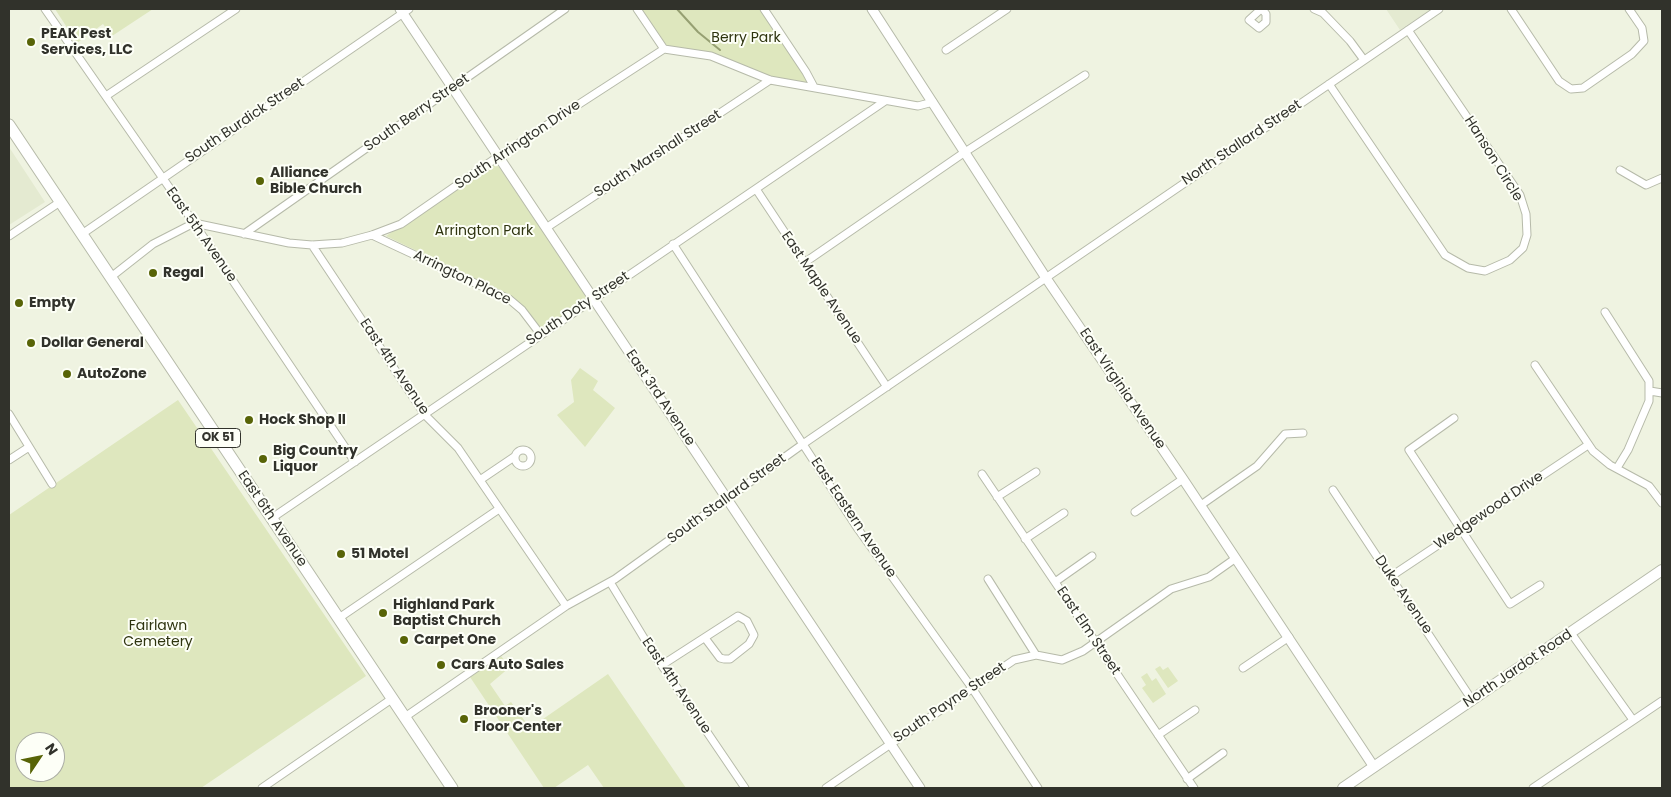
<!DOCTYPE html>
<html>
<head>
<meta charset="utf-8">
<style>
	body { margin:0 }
	#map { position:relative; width:1671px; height:797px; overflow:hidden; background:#eff3e1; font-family:Poppins,sans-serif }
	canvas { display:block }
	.frame { position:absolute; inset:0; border:10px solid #31322b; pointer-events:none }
	.north { position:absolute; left:15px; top:732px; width:50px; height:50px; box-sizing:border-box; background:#fdfff7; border:1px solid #abada5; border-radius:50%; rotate:56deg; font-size:14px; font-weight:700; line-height:20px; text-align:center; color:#31322b }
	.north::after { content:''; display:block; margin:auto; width:18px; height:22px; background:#586407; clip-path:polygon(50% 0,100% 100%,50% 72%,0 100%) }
</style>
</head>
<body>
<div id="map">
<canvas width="1671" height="797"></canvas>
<div class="frame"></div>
<div class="north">N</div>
</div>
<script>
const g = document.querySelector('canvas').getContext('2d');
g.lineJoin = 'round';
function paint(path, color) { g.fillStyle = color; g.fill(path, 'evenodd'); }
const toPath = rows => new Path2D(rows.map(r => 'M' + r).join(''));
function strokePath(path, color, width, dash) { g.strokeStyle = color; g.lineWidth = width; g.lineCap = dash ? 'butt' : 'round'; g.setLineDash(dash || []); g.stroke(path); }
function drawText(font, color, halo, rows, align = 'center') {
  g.font = font + ' Poppins,sans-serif'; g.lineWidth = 4; g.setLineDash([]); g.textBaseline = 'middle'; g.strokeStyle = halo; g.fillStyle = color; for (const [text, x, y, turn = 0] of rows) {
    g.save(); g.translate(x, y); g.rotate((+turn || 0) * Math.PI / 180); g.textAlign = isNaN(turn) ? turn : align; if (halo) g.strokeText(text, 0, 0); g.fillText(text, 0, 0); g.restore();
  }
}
const built = toPath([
	[1386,9,1432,9,1400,30],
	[9,147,45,202,9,225]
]);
const green = toPath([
	[55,9,153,9,112,36,103,24,77,43],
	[641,9,761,9,805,73,811,87,771,78,710,53,667,46],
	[494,164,499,167,588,298,546,327,538,326,525,308,511,296,386,236],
	[580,368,598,381,593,390,615,408,585,447,557,415,574,402,571,380],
	[178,400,366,676,201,788,9,788,9,515],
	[25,742,55,742,55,772,25,772],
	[501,656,510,667,490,684,505,706,511,702,530,728,608,674,686,788,604,788,588,765,554,788,544,788,470,677],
	[1160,666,1163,670,1168,667,1178,681,1168,688,1155,669],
	[1147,673,1152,681,1156,678,1166,694,1153,703,1142,688,1146,685,1141,677]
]);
const stream = toPath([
	[677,9,698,32,720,50]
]);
const minor = toPath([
	[45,9,194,223,355,462],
	[637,9,664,49],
	[764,9,806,72,814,87],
	[1261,9,1249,20,1259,28,1266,22,1266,14,1262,9],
	[1314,9,1323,13,1350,41,1364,60],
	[1511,9,1559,81,1571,89,1583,88,1632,54,1644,41,1642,28,1629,9],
	[946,50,1007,9],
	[1329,84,1445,255,1468,268,1485,271,1510,260,1523,248,1527,235,1526,214,1520,195,1408,30],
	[106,96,236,9],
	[1620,170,1646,185,1662,178],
	[756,189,887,387],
	[546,228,770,80],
	[82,234,409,9],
	[244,234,565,9],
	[372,235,509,299,522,310,541,335],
	[9,236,60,202],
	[673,244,858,529,972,688,1038,788],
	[312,245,425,415,458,448,566,606],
	[804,263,965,152,1085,75],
	[111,277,153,244,194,223,289,243,312,245,342,243,372,235,401,224,499,156,664,49,711,56,770,80,918,106,933,102],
	[1605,312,1649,381,1649,401,1628,450,1617,468],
	[1535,365,1593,451,1610,465,1649,486,1662,503],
	[1650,391,1662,393],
	[9,414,52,484],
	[1454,418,1409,450,1510,604,1540,585],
	'515 458a8 8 0 1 1 16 0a8 8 0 1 1-16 0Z',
	[9,460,29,447],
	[982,474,1194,788],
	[480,480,514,457],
	[1333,490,1472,700],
	[997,497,1036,472],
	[1201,505,1257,466,1285,434,1303,433],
	[1135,512,1183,479],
	[272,518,885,101],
	[1025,539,1064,513],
	[1390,577,1588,445],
	[988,579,1036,655],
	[610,582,650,648,745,788],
	[1055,582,1092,556],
	[339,618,499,509],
	[1571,633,1633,720],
	[662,665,738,616,747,621,754,635,749,644,730,659,724,659,720,658,705,638],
	[1243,668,1289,637],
	[405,717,566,606,615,579,803,444,1439,9],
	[1158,735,1195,710],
	[1187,779,1223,753],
	[262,788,393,698],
	[826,788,1014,660,1036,655,1062,660,1083,651,1171,589,1209,577,1236,558],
	[1533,788,1662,701]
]);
const tertiary = toPath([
	[400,9,920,788],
	[872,9,1046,278,1183,479,1374,767]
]);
const secondary = toPath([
	[1343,788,1662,570]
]);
const primary = toPath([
	[9,125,452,788]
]);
const markers = [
	[31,42,5,"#586407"],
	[260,181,5,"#586407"],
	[153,273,5,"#586407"],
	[19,303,5,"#586407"],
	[31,343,5,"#586407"],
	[67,374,5,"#586407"],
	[249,420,5,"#586407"],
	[263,459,5,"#586407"],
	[341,554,5,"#586407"],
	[383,613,5,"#586407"],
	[404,640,5,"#586407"],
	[441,665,5,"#586407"],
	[464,719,5,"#586407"]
];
const shields = [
	[218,438,45]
];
const shieldNames = [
	["OK 51",218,438]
];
const poiNames = [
	["PEAK Pest",41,34],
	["Services, LLC",41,50],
	["Alliance",270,173],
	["Bible Church",270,189],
	["Regal",163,273],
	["Empty",29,303],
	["Dollar General",41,343],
	["AutoZone",77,374],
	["Hock Shop II",259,420],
	["Big Country",273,451],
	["Liquor",273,467],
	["51 Motel",351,554],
	["Highland Park",393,605],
	["Baptist Church",393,621],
	["Carpet One",414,640],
	["Cars Auto Sales",451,665],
	["Brooner's",474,711],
	["Floor Center",474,727]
];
const parkNames = [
	["Berry Park",746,38],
	["Arrington Park",484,231],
	["Fairlawn",158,626],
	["Cemetery",158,642]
];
const streetNames = [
	["South Berry Street",417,113,-35],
	["South Burdick Street",245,121,-34],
	["North Stallard Street",1242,143,-34],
	["South Arrington Drive",518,145,-34],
	["South Marshall Street",658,154,-33],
	["Hanson Circle",1493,159,58],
	["East 5th Avenue",201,235,55],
	["Arrington Place",462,278,26],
	["East Maple Avenue",821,288,56],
	["South Doty Street",578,309,-34],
	["East 4th Avenue",394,367,56],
	["East Virginia Avenue",1122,389,56],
	["East 3rd Avenue",660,398,56],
	["South Stallard Street",727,499,-36],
	["Wedgewood Drive",1489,511,-34],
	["East Eastern Avenue",853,518,56],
	["East 6th Avenue",272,519,56],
	["Duke Avenue",1403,595,56],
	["East Elm Street",1088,631,56],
	["North Jardot Road",1518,669,-34],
	["East 4th Avenue",676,686,56],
	["South Payne Street",950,703,-34]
];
paint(built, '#e4ead1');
paint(green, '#dee7be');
strokePath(stream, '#96a072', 2);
strokePath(minor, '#b6baa9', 9);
strokePath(tertiary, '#b6baa9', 11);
strokePath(secondary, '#b6baa9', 12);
strokePath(primary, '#b6baa9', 13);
strokePath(minor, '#fff', 7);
strokePath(tertiary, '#fff', 9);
strokePath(secondary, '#fff', 10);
strokePath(primary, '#fff', 11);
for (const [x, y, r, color] of markers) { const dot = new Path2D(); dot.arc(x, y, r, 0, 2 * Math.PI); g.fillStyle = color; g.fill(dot); strokePath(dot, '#fdfff7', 2); }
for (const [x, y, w] of shields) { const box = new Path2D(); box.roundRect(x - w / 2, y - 9.5, w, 19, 4); g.fillStyle = '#fdfff7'; g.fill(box); strokePath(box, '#31322b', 1); }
drawText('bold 12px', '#31322b', null, shieldNames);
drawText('bold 14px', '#31322b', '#fdfff7', poiNames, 'left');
drawText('14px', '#2e340f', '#fdfff7', parkNames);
drawText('14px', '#31322b', '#fdfff7', streetNames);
</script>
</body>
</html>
